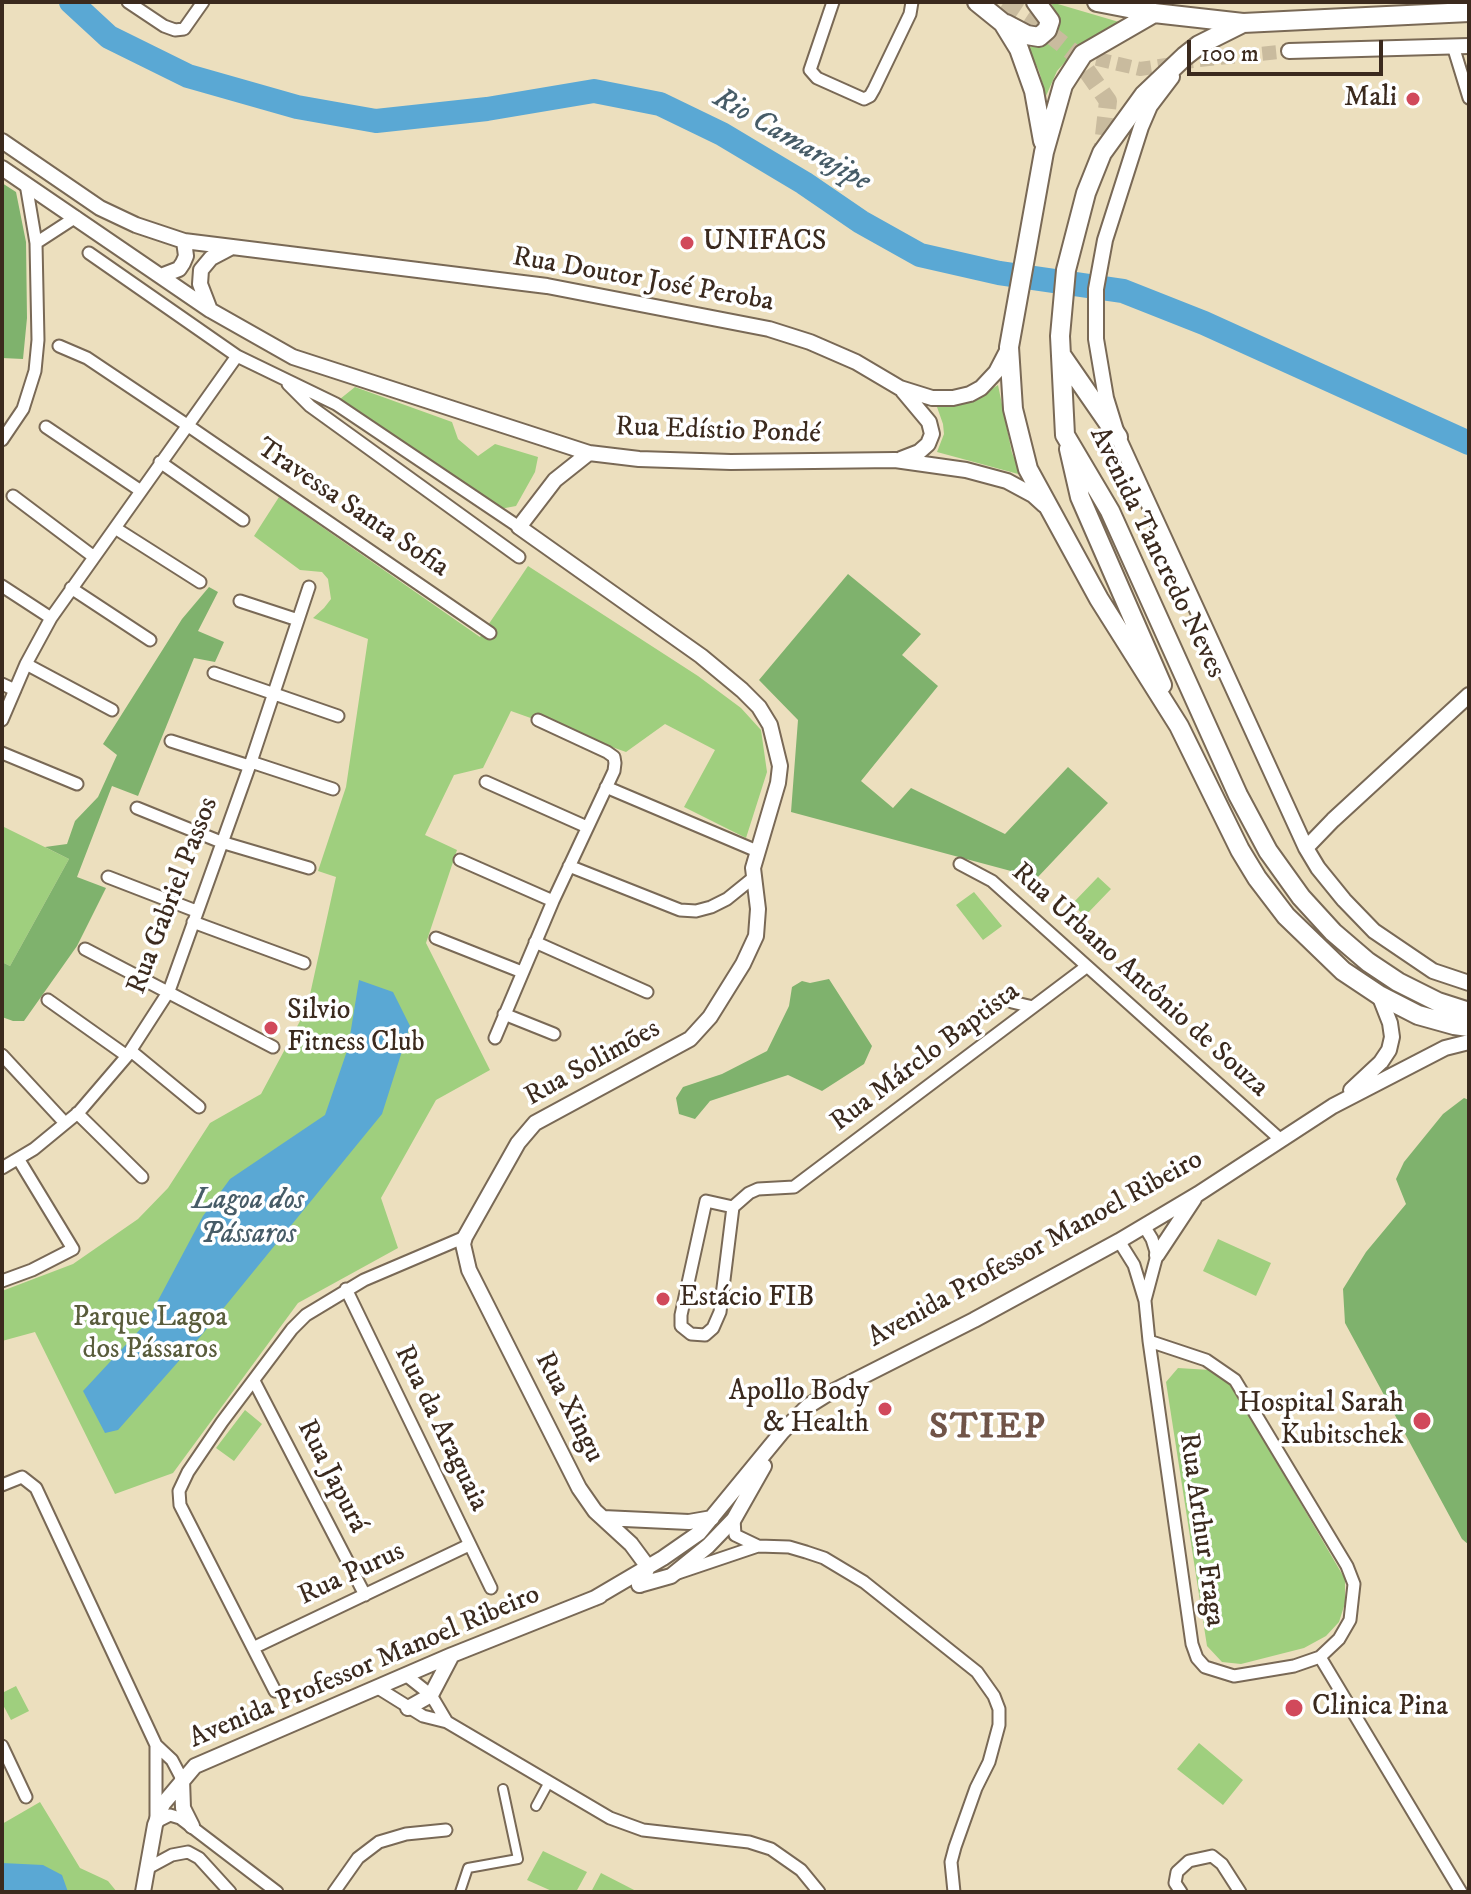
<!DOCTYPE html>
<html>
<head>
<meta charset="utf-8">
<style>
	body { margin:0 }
	#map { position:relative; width:1471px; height:1894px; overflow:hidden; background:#ecdfbe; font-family:"IM FELL DW Pica",serif }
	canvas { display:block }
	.frame { position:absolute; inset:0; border:4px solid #3b2a1e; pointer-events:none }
	.scale { position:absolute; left:1187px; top:40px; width:196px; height:36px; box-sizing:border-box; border:4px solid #3b2a1e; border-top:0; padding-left:10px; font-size:24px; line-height:28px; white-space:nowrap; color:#3b2a1e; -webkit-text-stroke:6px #fff; paint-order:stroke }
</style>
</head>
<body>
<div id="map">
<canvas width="1471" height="1894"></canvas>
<div class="frame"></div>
<div class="scale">100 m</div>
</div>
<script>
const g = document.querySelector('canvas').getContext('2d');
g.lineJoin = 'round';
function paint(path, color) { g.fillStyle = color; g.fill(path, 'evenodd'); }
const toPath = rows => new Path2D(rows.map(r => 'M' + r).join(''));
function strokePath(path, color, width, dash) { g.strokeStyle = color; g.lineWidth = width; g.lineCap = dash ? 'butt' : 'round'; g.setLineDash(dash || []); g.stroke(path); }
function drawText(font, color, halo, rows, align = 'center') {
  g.font = font + ' "IM FELL DW Pica",serif'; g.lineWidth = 7; g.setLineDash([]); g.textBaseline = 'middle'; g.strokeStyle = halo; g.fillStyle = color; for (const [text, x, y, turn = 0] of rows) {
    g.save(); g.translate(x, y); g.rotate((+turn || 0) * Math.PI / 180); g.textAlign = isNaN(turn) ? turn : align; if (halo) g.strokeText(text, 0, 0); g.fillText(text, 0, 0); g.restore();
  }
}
const green = toPath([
	[1051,2,1119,22,1082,43,1057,71,1046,96,1039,71,1028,48,1053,39,1058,20],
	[998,385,1012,453,1022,475,937,452,944,434,943,424,937,407,959,405,979,397],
	[355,387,452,422,458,439,478,456,495,444,538,457,535,472,516,506,500,509,340,399],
	[279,497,480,637,528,566,698,676,741,708,761,730,767,772,746,838,684,807,715,750,665,724,626,752,511,711,483,768,454,775,425,835,457,850,426,943,490,1070,436,1100,381,1198,398,1248,298,1303,173,1473,115,1494,35,1332,2,1341,2,1291,73,1264,138,1219,168,1188,210,1123,261,1094,307,1008,336,877,318,871,346,787,368,639,313,618,324,608,331,599,328,579,322,572,300,570,254,536],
	[2,826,69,859,10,966,2,962],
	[1098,877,1111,889,1085,916,1072,904],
	[974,892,1002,926,983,940,956,905],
	[1218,1239,1271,1263,1256,1296,1203,1271],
	[1178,1368,1210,1370,1232,1386,1345,1579,1345,1603,1339,1622,1326,1636,1304,1648,1241,1664,1222,1662,1207,1646,1166,1382],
	[245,1410,262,1424,234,1461,216,1448],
	[16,1686,29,1711,11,1720,2,1703,2,1693],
	[1199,1743,1243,1780,1223,1805,1177,1769],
	[40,1802,80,1868,108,1881,117,1892,2,1892,2,1824],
	[543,1851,587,1872,576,1892,554,1892,527,1880],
	[601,1873,638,1892,591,1892]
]);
const forest = toPath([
	[2,183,16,192,26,242,27,318,23,359,2,358],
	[848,574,921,634,902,655,938,686,861,781,893,808,911,788,1005,834,1068,767,1108,803,1037,878,791,812,798,720,759,680],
	[209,587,218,592,198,631,224,642,215,662,194,658,138,796,112,786,77,877,106,888,77,946,24,1021,13,1021,2,1017,2,962,10,966,69,859,45,847,67,844,75,821,98,797,117,755,103,744,182,619],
	[829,979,872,1046,864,1064,822,1091,788,1075,710,1101,695,1119,679,1114,676,1098,683,1087,722,1074,767,1051,789,1006,792,987,802,981,810,983],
	[1464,1098,1469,1100,1469,1545,1462,1539,1345,1323,1343,1289,1366,1252,1406,1204,1396,1179,1404,1162,1443,1114]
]);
const water = toPath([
	[359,980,393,992,410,1026,382,1114,200,1337,118,1430,105,1433,83,1391,146,1323,203,1216,230,1179,325,1115,348,1048],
	[2,1863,43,1865,62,1875,68,1892,2,1892]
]);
const river = toPath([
	[71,2,109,37,188,76,297,107,376,121,487,109,594,91,660,104,722,134,804,183,861,222,920,255,999,273,1123,291,1204,323,1469,443]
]);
const tertiaryTunnel = toPath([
	[1076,54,1140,69,1199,60,1289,51]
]);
const primaryTunnel = toPath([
	[1004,2,1037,24,1075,54,1108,101,1102,153]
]);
const pedestrian = toPath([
	[536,1806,549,1782],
	[460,1892,468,1868,518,1859,503,1789]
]);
const minor = toPath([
	[128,2,164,26,175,30,184,29,203,2],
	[833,2,810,70,817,78,864,99,870,96,874,89,910,14,912,2],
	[1453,46,1469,98],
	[36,243,76,217],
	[89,253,237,356,336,404,519,527],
	[59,346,87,358,187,425,490,633],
	[288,384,310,406,519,557],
	[46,427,141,491],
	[2,440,23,409,35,371,38,340,36,243,26,184],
	[160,462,243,520],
	[13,496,94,557],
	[115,528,200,582],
	[2,586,51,618],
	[71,588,150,640],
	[240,601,298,620],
	[26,664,112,710],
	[214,673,338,716],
	[2,684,15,690],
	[2,720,26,664,51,618,237,356],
	[171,741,249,766],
	[2,753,77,784],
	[251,762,333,789],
	[486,782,587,827],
	[606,787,757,851],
	[137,808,221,842,309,868],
	[460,860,553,901],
	[960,864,992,881,1281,1140],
	[569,866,680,910,696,911,711,907,727,899,753,878],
	[108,877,196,911],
	[193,922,304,963],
	[436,938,522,972],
	[535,942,647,992],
	[85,949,273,1047],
	[48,1000,127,1056],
	[1012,1002,1033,1007],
	[504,1014,554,1034],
	[495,1038,553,901,614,771,615,763,614,757,607,752,538,720],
	[131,1051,199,1107],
	[2,1055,65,1123],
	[77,1113,142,1177],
	[2,1168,34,1149,79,1112,127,1056,169,991,251,762,309,587],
	[733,1207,706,1201,681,1315,681,1326,691,1334,705,1335,713,1328,720,1312,733,1207,749,1193,758,1189,794,1187,1086,967],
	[1144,1226,1152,1239,1157,1255,1145,1300],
	[1119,1241,1134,1265,1145,1301,1149,1341,1192,1644,1197,1658,1205,1667,1234,1676,1294,1666,1320,1657,1339,1639,1350,1620,1354,1584,1347,1566,1235,1380,1206,1360,1149,1341],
	[2,1281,32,1270,73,1249,19,1160],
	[346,1289,491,1588],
	[254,1381,365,1595],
	[2,1485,22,1477,36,1488,156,1745,172,1760,182,1779],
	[734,1519,735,1535,758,1546],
	[678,1573,758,1546,789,1547,806,1552,824,1558,864,1582,977,1672,994,1696,999,1709,999,1725,989,1762,976,1788,955,1847,951,1862,954,1892],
	[255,1647,469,1545],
	[1320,1657,1461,1892],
	[407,1676,431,1695,447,1722],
	[378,1688,423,1716,447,1722,610,1818,643,1830,749,1842,771,1849,801,1870,819,1892],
	[275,1691,180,1505,179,1491,188,1472,222,1422,292,1329,306,1315,364,1280,465,1237],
	[156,1745,156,1822,170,1815,180,1818,277,1892],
	[2,1746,26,1797],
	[148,1868,172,1855,188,1852,199,1858,230,1892],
	[334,1892,358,1858,379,1842,406,1834,446,1830],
	[1181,1892,1175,1883,1177,1872,1189,1861,1212,1856,1222,1864,1240,1892]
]);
const tertiary = toPath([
	[1289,51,1469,46],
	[1172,77,1150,106,1141,127,1105,240,1096,289,1096,339,1106,398,1118,437,1306,848,1318,868,1344,900,1374,931,1433,971,1469,983],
	[2,141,100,208,136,225,184,241,547,286,769,329,810,342,856,362,900,388,932,398,953,398,970,394,981,388,996,372,1009,347],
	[2,168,210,310,293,357,589,453,639,459,731,462,895,460,966,470,1007,481,1033,495,1044,505],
	[161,276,179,269,183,263,186,256,184,241],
	[210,310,200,284,201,270,211,258,230,248],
	[589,453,555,480,519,527,701,656,742,690,759,707,770,725,780,766,778,783,753,868,758,909,756,936,743,964,710,1017,690,1039,535,1123,518,1143,465,1237,463,1244,469,1270,579,1488,595,1511,631,1544,648,1567,640,1585],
	[901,459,919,452,928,444,932,434,929,422,903,391],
	[1306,848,1333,820,1469,695],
	[1351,1090,1381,1062,1389,1050,1392,1037,1390,1023,1379,995],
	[1157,1255,1194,1199],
	[603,1518,689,1522,712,1518],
	[639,1585,671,1576,708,1546,734,1519,764,1466],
	[595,1598,663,1558,699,1533,782,1432,808,1406,824,1396,974,1320,1119,1241,1198,1194,1333,1106,1445,1048,1469,1042],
	[408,1708,431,1695,452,1655],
	[182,1779,183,1808,192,1826],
	[143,1892,155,1825,163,1804,195,1766,452,1655,600,1596]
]);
const primary = toPath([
	[977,2,1003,23,1019,49,1034,91,1043,141],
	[1097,2,1154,13,1243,23],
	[1469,12,1243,23,1199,45,1185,56,1144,95,1102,153,1086,193,1066,270,1060,336,1065,435,1110,511,1238,795,1268,851,1301,897,1333,932,1368,962,1398,982,1438,1002,1469,1012],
	[1154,13,1083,54,1063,85,1044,152,1009,347,1013,409,1028,469,1099,599,1179,726,1240,850,1257,878,1286,916,1343,971,1379,995,1418,1015,1454,1025,1469,1027],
	[1006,24,1027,35,1039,37,1047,30,1050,21,1036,2],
	[1062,356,1118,437],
	[1069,449,1080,497,1162,685]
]);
const markers = [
	[1413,99,8,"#d1495b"],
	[687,243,8,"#d1495b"],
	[271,1028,8,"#d1495b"],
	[663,1299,8,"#d1495b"],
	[885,1409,8,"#d1495b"],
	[1422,1421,10,"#d1495b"],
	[1294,1708,10,"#d1495b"]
];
const poiNames = [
	["Mali",1397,99,"right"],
	["UNIFACS",703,243],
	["Silvio",287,1012],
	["Fitness Club",287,1044],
	["Estácio FIB",679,1299],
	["Apollo Body",869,1393,"right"],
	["& Health",869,1425,"right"],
	["Hospital Sarah",1404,1405,"right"],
	["Kubitschek",1404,1437,"right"],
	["Clinica Pina",1312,1708]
];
const streetNames = [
	["Rua Doutor José Peroba",643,281,10],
	["Rua Edístio Pondé",718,432,2],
	["Travessa Santa Sofia",352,509,34],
	["Avenida Tancredo Neves",1156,553,64],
	["Rua Gabriel Passos",174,896,-69],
	["Rua Urbano Antônio de Souza",1139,981,42],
	["Rua Márclo Baptista",926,1058,-37],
	["Rua Solimões",593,1064,-29],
	["Avenida Professor Manoel Ribeiro",1036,1250,-29],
	["Rua Xingu",568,1408,63],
	["Rua da Araguaia",440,1429,64],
	["Rua Japurá",331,1477,63],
	["Rua Arthur Fraga",1200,1530,82],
	["Rua Purus",352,1575,-25],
	["Avenida Professor Manoel Ribeiro",365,1668,-23]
];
const parkNames = [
	["Parque Lagoa",150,1319],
	["dos Pássaros",150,1351]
];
const waterNames = [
	["Rio Camarajipe",791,141,30],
	["Lagoa dos",248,1202],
	["Pássaros",248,1236]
];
const districtNames = [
	["STIEP",988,1430]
];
paint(green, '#9fcf7e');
paint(forest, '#7fb26d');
paint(water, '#5aa8d4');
strokePath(river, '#5aa8d4', 24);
strokePath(tertiaryTunnel, '#c9bb9e', 14, [14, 7]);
strokePath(primaryTunnel, '#c9bb9e', 18, [18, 9]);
strokePath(pedestrian, '#796956', 12);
strokePath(minor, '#796956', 15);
strokePath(tertiary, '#796956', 18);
strokePath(primary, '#796956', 22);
strokePath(pedestrian, '#fff', 8);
strokePath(minor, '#fff', 11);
strokePath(tertiary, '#fff', 14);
strokePath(primary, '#fff', 18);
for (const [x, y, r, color] of markers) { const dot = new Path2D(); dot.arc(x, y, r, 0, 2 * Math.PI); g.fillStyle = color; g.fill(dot); strokePath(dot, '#fff', 3); }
drawText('28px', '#3b2a1e', '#fff', poiNames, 'left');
drawText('28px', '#3b2a1e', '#fff', streetNames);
drawText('28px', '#595c3b', '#fff', parkNames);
drawText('italic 30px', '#475c67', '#fff', waterNames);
g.letterSpacing = '2px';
drawText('bold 36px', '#705448', '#fff', districtNames);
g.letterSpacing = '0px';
</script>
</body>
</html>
